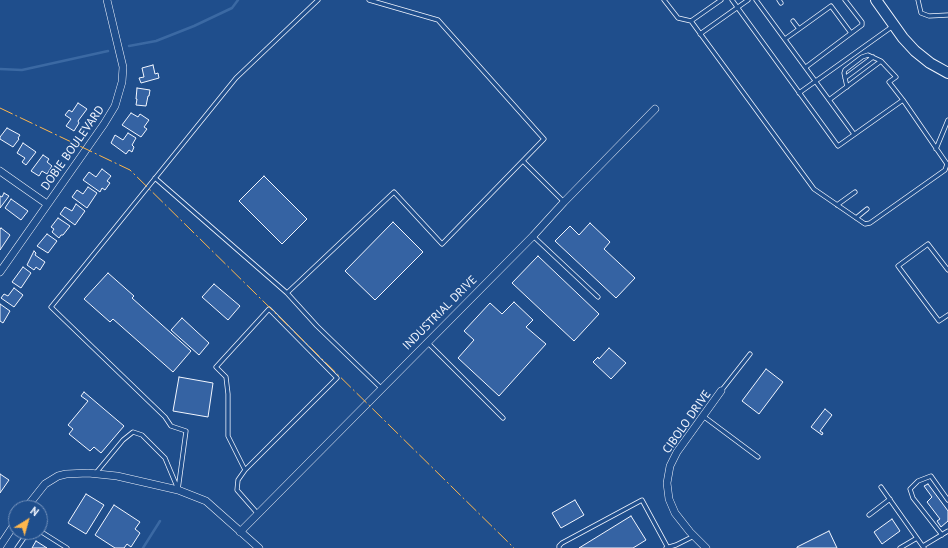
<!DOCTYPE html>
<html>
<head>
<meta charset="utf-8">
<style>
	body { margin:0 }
	#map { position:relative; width:948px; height:548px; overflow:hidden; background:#1f4e8c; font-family:"PT Sans",sans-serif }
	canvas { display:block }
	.north { position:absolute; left:8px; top:500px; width:40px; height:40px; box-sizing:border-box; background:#1f4e8c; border:1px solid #7391ba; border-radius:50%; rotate:37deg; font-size:11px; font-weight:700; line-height:16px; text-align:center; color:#f2f6ff }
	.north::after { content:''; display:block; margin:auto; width:14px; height:18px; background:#ffb74d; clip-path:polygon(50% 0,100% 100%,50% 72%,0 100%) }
</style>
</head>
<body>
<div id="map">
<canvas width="948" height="548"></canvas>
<div class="north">N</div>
</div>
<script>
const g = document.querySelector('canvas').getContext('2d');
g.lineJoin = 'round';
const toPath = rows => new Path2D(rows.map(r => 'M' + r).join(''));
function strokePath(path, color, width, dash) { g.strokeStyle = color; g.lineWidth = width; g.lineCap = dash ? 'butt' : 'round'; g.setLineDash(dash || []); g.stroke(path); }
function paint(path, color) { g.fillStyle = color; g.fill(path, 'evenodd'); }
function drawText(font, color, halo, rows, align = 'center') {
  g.font = font + ' "PT Sans",sans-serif'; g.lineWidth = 3; g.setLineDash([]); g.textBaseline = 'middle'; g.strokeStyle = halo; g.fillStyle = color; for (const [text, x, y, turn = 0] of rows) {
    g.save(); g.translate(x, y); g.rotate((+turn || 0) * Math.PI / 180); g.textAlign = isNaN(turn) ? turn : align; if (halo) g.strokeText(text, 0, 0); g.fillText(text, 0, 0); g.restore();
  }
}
const stream = toPath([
	[129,46,156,41,194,26,232,8,238,0],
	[0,69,22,70,108,51],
	[143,548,160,521]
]);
const building = toPath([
	[153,65,155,74,158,73,159,78,141,83,139,78,144,77,142,68,153,65],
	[137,88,150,90,149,96,148,96,146,106,136,105,137,99,136,99,137,88],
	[78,103,87,109,78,121,79,123,74,131,66,126,71,119,65,115,69,110,72,112,78,103],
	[131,113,138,117,140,114,149,120,144,127,147,129,141,137,122,125,131,113],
	[7,128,20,135,18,138,19,139,13,147,0,139,0,137,7,128],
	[128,133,136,138,132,145,134,147,132,152,129,150,126,154,111,143,115,135,123,140,128,133],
	[23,143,36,152,26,165,22,162,25,158,17,153,23,143],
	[43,155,49,159,47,162,52,166,47,174,42,171,39,176,31,171,43,155],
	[102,169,111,176,107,181,110,183,105,190,102,188,100,192,83,180,89,172,96,177,102,169],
	[264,176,307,219,282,244,239,201,264,176],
	[88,187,97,193,87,208,72,197,77,190,83,194,88,187],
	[4,193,9,196,0,208,0,196,2,197,4,193],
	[11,199,28,211,21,220,5,208,11,199],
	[76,204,85,211,75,225,60,214,65,207,72,211,76,204],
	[58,218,70,226,63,235,61,235,59,238,52,232,54,229,51,227,58,218],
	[393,222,423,252,375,300,345,271,393,222],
	[590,223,610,242,604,249,635,278,616,298,555,241,570,226,579,235,590,223],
	[1,228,10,235,0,250,0,229,1,228],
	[47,234,57,241,48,253,37,246,47,234],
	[34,251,36,253,35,255,45,262,40,270,36,267,34,270,27,265,34,251],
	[538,256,599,314,574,341,512,283,538,256],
	[23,267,31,273,21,288,12,282,23,267],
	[108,273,134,296,132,298,191,351,173,372,113,319,110,322,84,299,108,273],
	[214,284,240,306,228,320,202,297,214,284],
	[14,288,23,295,14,307,1,298,4,294,8,296,14,288],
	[514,302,533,320,526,327,546,344,499,396,458,358,474,340,464,331,490,303,502,314,514,302],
	[0,304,10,311,3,323,0,321,0,304],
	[182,318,209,343,199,355,171,330,182,318],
	[609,348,626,363,611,379,593,362,598,357,599,359,609,348],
	[766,369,783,382,759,414,742,401,766,369],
	[179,377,213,383,208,417,173,411,179,377],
	[84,392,124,426,101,453,94,447,90,451,69,434,73,429,68,425,88,401,81,396,84,392],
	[825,409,832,415,820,431,823,433,822,435,811,427,825,409],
	[0,474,9,480,0,493,0,474],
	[928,484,948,511,948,521,941,527,937,521,940,519,927,502,932,497,924,486,928,484],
	[86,494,104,505,86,534,68,523,86,494],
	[575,500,584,515,561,528,552,513,575,500],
	[114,505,140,522,135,529,140,533,131,547,127,544,124,548,115,548,95,535,114,505],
	[631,516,646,540,633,548,579,548,631,516],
	[892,519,900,531,882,544,874,532,892,519],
	[829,531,837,548,797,548,797,547,829,531],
	[36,541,47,548,32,548,36,541]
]);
const lane = toPath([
	[369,0,438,20,544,139,442,244,394,192,287,293,317,326,381,388],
	[664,0,678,18,691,21,814,189,865,224,870,223,945,170,947,164,903,100,838,146,732,0],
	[756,0,854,134],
	[779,0,781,3],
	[918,0,921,13,929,16,948,15],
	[691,21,721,0],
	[799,29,831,6,851,33],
	[700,34,748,0],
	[785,39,799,29,793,21],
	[806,67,862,25,862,22,845,0],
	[845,78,873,57],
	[847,87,844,73,845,70,862,57,868,55,881,61],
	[799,93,893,26],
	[829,100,881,61,896,77,889,82,903,100],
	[936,149,948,120],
	[523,161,564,202],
	[155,178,287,293],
	[837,205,855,192],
	[856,218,867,209],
	[533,236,598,297],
	[948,270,928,244,898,266,939,321,948,315],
	[428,343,503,418],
	[721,391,750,354],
	[703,416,758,457],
	[245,470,228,436,228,394,226,377,216,367,269,309,337,378,245,470,238,480,237,490,258,514],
	[95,474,123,440,133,432,142,435,165,458,178,489],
	[881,487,924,548],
	[178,490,186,431,171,426,165,417,51,307,236,78,318,0],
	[869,515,890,499],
	[40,531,67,548],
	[942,535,913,498,910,489,918,481,931,476,948,500],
	[923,546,948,531],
	[17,548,28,532],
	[559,548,559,546,562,543,642,500,668,548],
	[666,548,676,545,694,536],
	[900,548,917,538]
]);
const street = toPath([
	[0,171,47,204],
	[0,272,104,124,115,106,122,82,123,67,107,0],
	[26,508,45,484,58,476,66,474,88,473,117,476,178,490,206,501,259,548],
	[240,532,533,236,564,202,655,109],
	[0,546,16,522],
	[706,548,690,532,675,513,669,499,667,483,670,466,677,452,721,391]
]);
const secondary = toPath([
	[876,0,903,38,915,51,930,63,948,73]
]);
const power = toPath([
	[0,108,130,170,514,548]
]);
const streetNames = [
	["DOBIE BOULEVARD",73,148,-55],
	["INDUSTRIAL DRIVE",440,313,-45],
	["CIBOLO DRIVE",687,422,-55]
];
strokePath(stream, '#3b69a3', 2.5);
paint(building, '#3563a3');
strokePath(building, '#f2f6ff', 1);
strokePath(lane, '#f2f6ff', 5);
strokePath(street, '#f2f6ff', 8);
strokePath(secondary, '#f2f6ff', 12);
strokePath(lane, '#1f4e8c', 3.5);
strokePath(street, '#1f4e8c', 7);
strokePath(secondary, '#1f4e8c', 10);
strokePath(power, '#ffb74d', 1, [14, 3, 2, 3]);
drawText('12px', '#f2f6ff', '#1f4e8c', streetNames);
</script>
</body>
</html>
